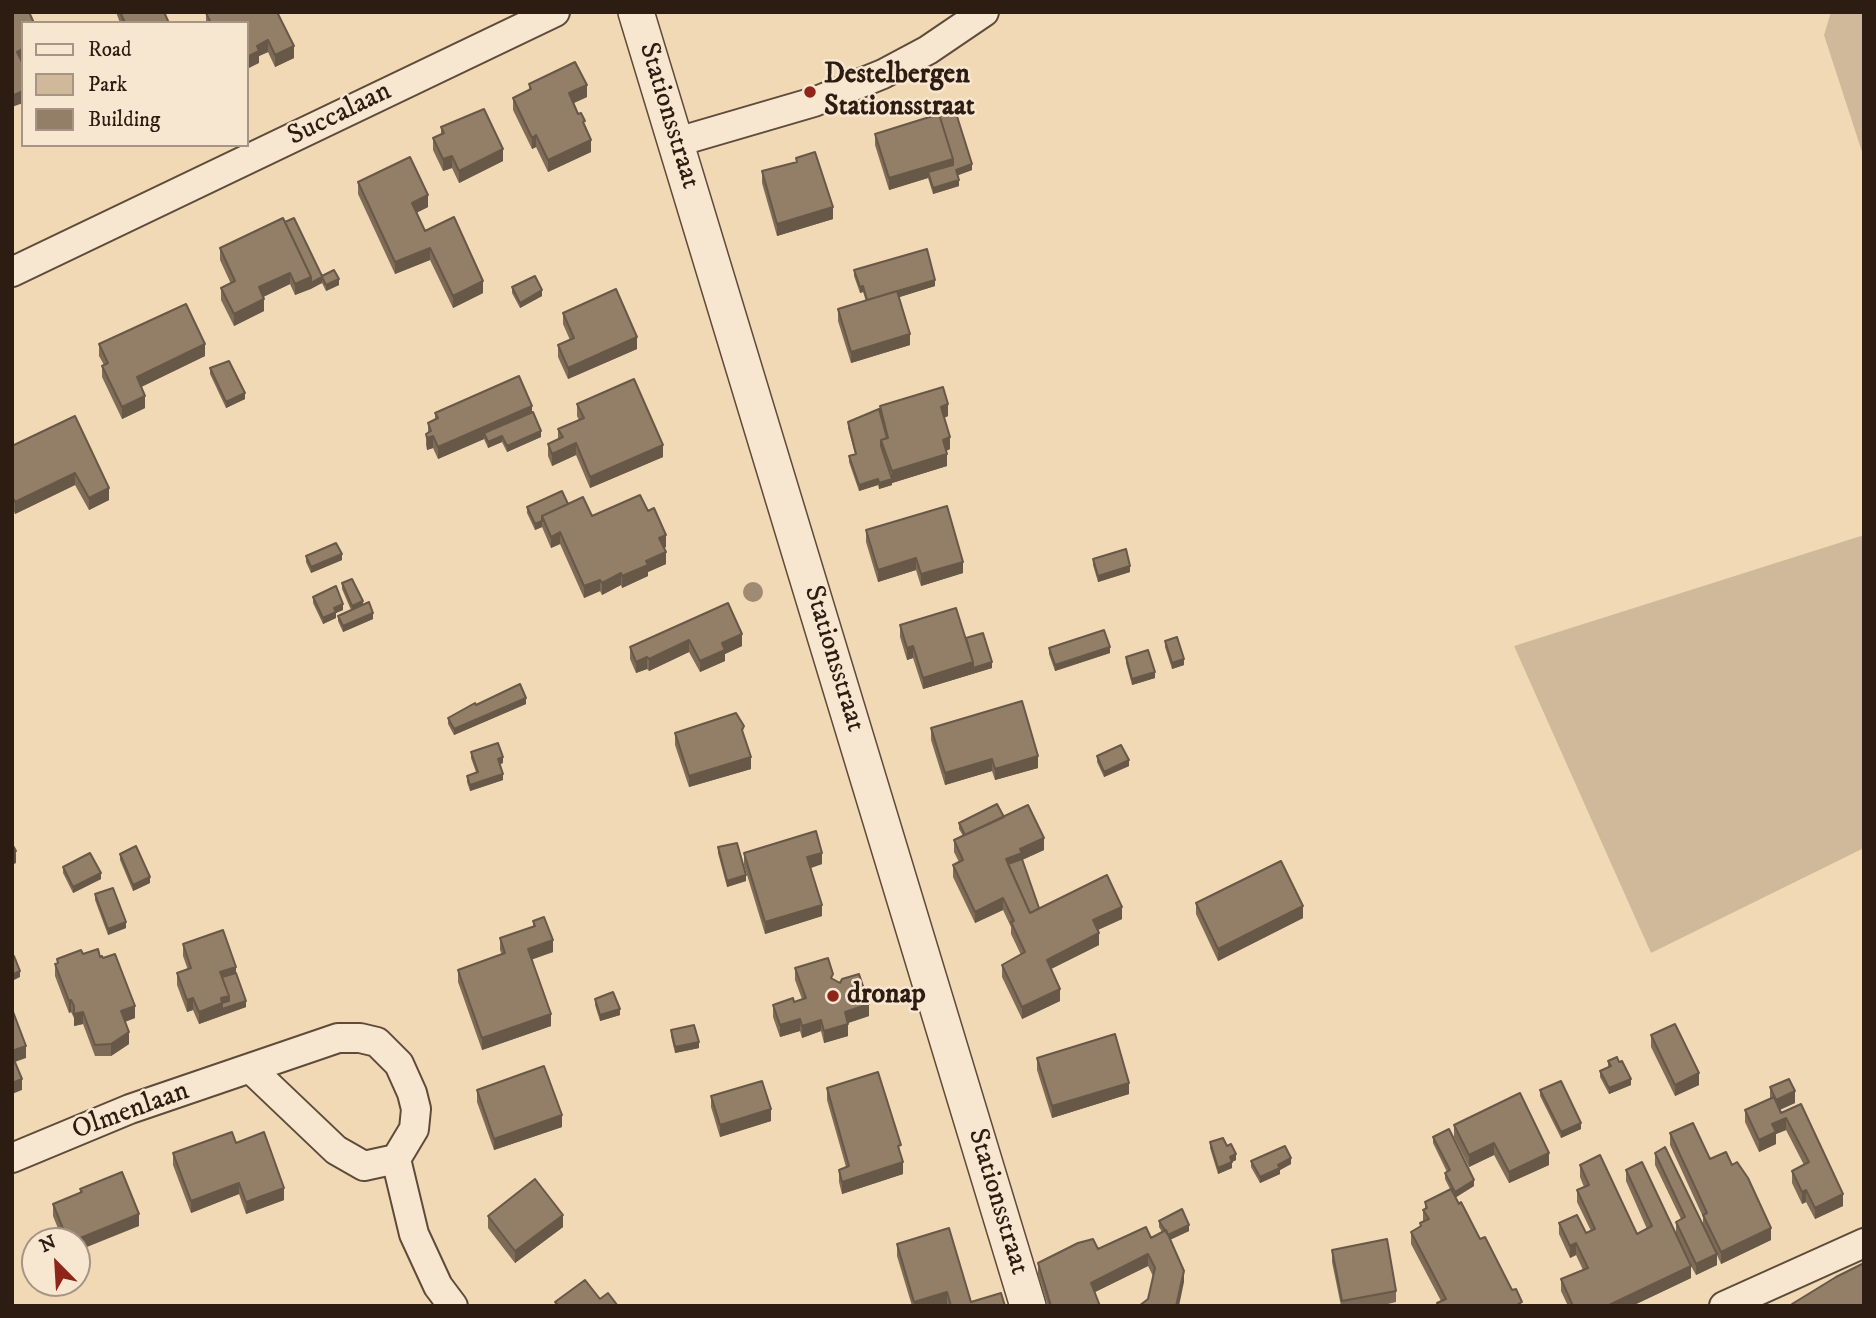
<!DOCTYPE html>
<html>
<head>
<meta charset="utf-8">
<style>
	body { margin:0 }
	#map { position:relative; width:1876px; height:1318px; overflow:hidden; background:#f2d9b6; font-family:"IM FELL DW Pica",serif }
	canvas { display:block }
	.frame { position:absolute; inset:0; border:14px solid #2c1c11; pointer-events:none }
	.legend { position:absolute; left:21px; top:21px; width:228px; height:126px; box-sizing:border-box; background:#f7e6d0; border:2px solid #a69584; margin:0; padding:9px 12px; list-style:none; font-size:21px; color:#2c1c11 }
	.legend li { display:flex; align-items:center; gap:14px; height:35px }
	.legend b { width:35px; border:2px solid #a69584 }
	.north { position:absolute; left:21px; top:1227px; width:70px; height:70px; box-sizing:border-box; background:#f7e6d0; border:2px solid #a69584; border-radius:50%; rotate:336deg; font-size:19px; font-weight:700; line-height:28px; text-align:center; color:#2c1c11 }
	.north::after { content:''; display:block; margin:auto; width:24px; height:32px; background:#8f2418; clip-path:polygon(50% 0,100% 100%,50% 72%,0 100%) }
</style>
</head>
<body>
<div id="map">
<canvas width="1876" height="1318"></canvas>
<div class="frame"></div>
<ul class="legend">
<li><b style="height:9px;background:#f7e6d0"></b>Road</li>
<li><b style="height:19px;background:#d0b99a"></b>Park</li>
<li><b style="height:19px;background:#937e67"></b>Building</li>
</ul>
<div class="north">N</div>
</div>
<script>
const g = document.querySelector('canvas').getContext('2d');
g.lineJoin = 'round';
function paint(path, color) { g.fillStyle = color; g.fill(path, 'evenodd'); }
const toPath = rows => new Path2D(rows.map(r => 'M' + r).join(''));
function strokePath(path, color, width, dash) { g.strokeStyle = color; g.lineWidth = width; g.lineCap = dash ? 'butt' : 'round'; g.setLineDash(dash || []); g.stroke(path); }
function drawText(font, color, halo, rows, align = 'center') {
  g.font = font + ' "IM FELL DW Pica",serif'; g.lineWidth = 5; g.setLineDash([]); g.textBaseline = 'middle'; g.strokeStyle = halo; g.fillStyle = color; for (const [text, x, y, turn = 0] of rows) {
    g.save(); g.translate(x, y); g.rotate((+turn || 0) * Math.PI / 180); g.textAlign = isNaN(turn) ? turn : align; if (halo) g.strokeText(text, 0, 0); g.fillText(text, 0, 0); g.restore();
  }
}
const green = toPath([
	[1831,12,1864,12,1864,158,1824,35],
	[1864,535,1864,848,1651,953,1514,646]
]);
const minor = toPath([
	[677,142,814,102,883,74,928,50,984,12],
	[12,272,555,12],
	[12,1158,130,1109,338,1038,360,1038,377,1042,399,1064,412,1093,416,1109,414,1129,396,1159,364,1166,336,1150,251,1069],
	[396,1159,414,1234,438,1286,453,1306],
	[1724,1306,1864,1243]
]);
const tertiary = toPath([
	[636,12,1028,1306]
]);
const trees = [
	[753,592]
];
const wall = toPath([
	[116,12,164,12,169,23,120,23],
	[277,12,294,58,275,67,268,52,259,56,259,63,247,23,206,23,206,13],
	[529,84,587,97,574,103,585,128,591,152,548,172,536,147,532,149,513,110,513,98,529,91],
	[441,127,503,161,459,183,452,168,443,171,433,150,433,138,441,135],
	[875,134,972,170,958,175,959,186,933,194,928,178,889,190,875,145],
	[796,158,833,219,777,236,762,183,762,171,796,163],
	[358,182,428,207,416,213,425,231,483,293,453,308,430,260,395,274,358,194],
	[285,222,322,276,339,285,326,291,322,283,295,295,290,284,263,297,264,311,234,326,221,300,221,288,231,284,220,260,220,248],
	[854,270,935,286,899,297,910,345,851,363,838,321,838,309,866,301,863,292,860,293,854,276],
	[512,287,542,296,520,308,512,293],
	[563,313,637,349,568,379,558,357,558,345,570,340,563,324],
	[99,344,205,356,141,387,145,408,122,419,102,377,102,366,104,365,99,356],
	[210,368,245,399,226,408,210,374],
	[577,404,663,457,590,488,576,455,552,466,548,456,548,444,558,439,558,429,579,420,577,416],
	[880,406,948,416,944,418,950,449,946,451,947,466,892,483,892,485,879,489,878,485,859,491,849,462,849,456,855,454,848,428,848,422,880,412],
	[532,412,541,437,507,452,502,442,488,448,484,439,438,459,433,448,427,450,426,445,426,434,428,433,428,423,435,420,435,413],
	[75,416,109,500,89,510,75,485,15,514,12,507,12,445,14,445],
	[568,504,592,516,666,547,664,548,666,564,648,572,648,576,622,588,621,585,602,595,600,591,584,598,560,544,551,548,542,527,535,530,527,513,527,507],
	[866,530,963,573,921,586,916,570,878,582,866,542],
	[306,556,342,560,311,573,306,562],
	[1093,559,1130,572,1098,582,1093,565],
	[342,583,363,605,373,619,343,632,338,621,338,616,351,610,342,589],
	[313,597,343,610,336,613,336,618,323,624,313,603],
	[728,603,742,646,725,654,725,661,700,672,689,652,649,671,647,669,636,673,630,659,630,647],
	[900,625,966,638,992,668,923,689,913,658,907,660,900,637],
	[1165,641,1184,665,1172,669,1165,647],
	[1049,648,1110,653,1055,671,1049,654],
	[1126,657,1155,678,1132,685,1126,663],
	[526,704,454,735,448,724,448,718,476,705],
	[931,728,1038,768,995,780,992,771,945,785,931,740],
	[675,733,744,737,751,769,689,787,675,745],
	[471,752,503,763,500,764,503,780,470,791,467,782,467,776,476,772,471,758],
	[1097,756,1129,766,1104,777,1097,762],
	[1004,817,1044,850,1022,860,1039,908,1122,919,1098,930,1099,945,1051,969,1060,1001,1022,1019,1002,977,1002,965,1021,955,1011,934,1011,927,1003,910,975,923,953,877,953,865,959,862,954,852,954,840,963,836,959,829,959,823],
	[718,847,746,881,727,887,718,853],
	[744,853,822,864,811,868,822,916,765,934,744,865],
	[120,854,150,883,133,891,120,860],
	[63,867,101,879,73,893,63,873],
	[95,894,126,928,108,935,95,900],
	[1196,903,1303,918,1218,961,1196,914],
	[533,921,553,952,532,959,551,1026,482,1050,458,982,458,970,502,955,500,950,500,938,533,927],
	[183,944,236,973,246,1007,199,1024,193,1010,187,1012,177,985,177,973,188,970,183,956],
	[83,954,100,957,135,1018,125,1022,129,1044,111,1056,95,1056,83,1024,74,1026,74,1018,71,1012,69,1013,55,976,55,964,57,964,57,959],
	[795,968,833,980,869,1016,848,1023,848,1036,824,1043,821,1031,802,1038,800,1031,780,1037,773,1017,773,1005,794,1002,802,999,795,980],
	[595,999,620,1015,600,1021,595,1005],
	[671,1030,699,1048,675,1053,671,1036],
	[1651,1035,1699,1085,1675,1096,1651,1047],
	[1037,1058,1129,1094,1052,1118,1037,1070],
	[1608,1061,1619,1062,1631,1085,1609,1094,1600,1077,1600,1071,1608,1067],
	[1770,1087,1795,1103,1780,1110,1781,1113,1801,1104,1843,1206,1815,1219,1806,1202,1802,1204,1792,1183,1792,1171,1804,1165,1786,1130,1776,1134,1776,1144,1759,1152,1745,1122,1745,1110,1770,1099],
	[827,1088,901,1155,903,1174,842,1194,839,1182,839,1170,846,1167,827,1100],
	[477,1090,562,1127,494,1150,477,1102],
	[1540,1090,1581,1129,1561,1138,1540,1096],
	[711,1096,771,1121,720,1137,711,1107],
	[1454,1125,1549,1165,1509,1183,1494,1155,1469,1167,1454,1137],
	[1670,1133,1710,1159,1771,1240,1721,1264,1717,1255,1717,1265,1696,1275,1691,1266,1691,1278,1632,1306,1568,1306,1561,1291,1561,1279,1583,1270,1576,1255,1570,1258,1559,1234,1559,1223,1586,1233,1591,1231,1577,1202,1577,1190,1584,1187,1580,1177,1580,1165,1637,1234,1647,1229,1626,1181,1626,1170,1676,1233,1676,1222,1681,1219,1655,1165,1655,1153,1703,1226,1703,1217,1670,1145],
	[1433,1137,1474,1186,1455,1197,1480,1239,1522,1306,1437,1306,1437,1303,1441,1301,1411,1244,1411,1232,1420,1227,1420,1223,1423,1222,1423,1210,1425,1209,1425,1202,1450,1189,1445,1179,1445,1173,1447,1172,1433,1143],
	[1210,1142,1227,1146,1236,1160,1232,1162,1232,1168,1218,1174,1210,1148],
	[236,1143,284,1200,246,1214,239,1194,191,1213,173,1165,173,1153],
	[1251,1161,1291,1164,1280,1170,1280,1174,1260,1183,1251,1167],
	[80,1189,139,1226,77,1241,63,1241,53,1216,53,1204,80,1193],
	[488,1216,563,1227,515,1263,488,1228],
	[1159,1221,1189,1231,1170,1240,1184,1282,1148,1299,1153,1276,1148,1266,1095,1292,1100,1306,1048,1306,1038,1275,1038,1263,1151,1238,1162,1232,1159,1227],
	[897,1244,971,1302,1005,1306,947,1306,947,1304,941,1306,912,1306,897,1256],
	[1332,1250,1396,1291,1396,1302,1380,1306,1341,1306,1332,1262]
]);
const shadedWall = toPath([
	[268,40,268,52,259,56,259,63,247,69,247,57,257,46],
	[294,46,294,58,275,67,275,55],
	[23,49,23,61,17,64,17,52],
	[587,85,587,97,569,105,569,93],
	[23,91,23,103,12,107,12,96],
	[536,135,536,147,532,149,532,138],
	[591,140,591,152,548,172,548,160],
	[503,149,503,161,459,183,459,171],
	[452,156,452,168,443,171,443,159],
	[953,159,953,171,928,172,928,178,889,190,889,178],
	[972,164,972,170,956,176,956,170],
	[959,180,959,186,933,194,933,188],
	[428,195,428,207,412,215,412,203],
	[833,207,833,219,777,236,777,224],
	[430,248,430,260,395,274,395,262],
	[290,273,290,284,259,299,259,287],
	[311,277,311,289,295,295,295,284],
	[322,277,322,283,311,289,311,283],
	[339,279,339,285,326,291,326,285],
	[935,280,935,286,868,307,868,301],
	[483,281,483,293,453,308,453,296],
	[863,286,863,292,860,293,860,287],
	[542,290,542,296,520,308,520,303],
	[264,299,264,311,234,326,234,314],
	[910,334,910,345,851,363,851,352],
	[637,337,637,349,568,379,568,368],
	[205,344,205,356,137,389,137,377],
	[245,393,245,399,226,408,226,402],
	[145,396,145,408,122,419,122,407],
	[948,404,948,416,941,419,941,407],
	[532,406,532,418,484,433,484,439,438,459,438,447],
	[541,431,541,437,507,452,507,446],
	[433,436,433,448,427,450,427,438],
	[502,436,502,442,488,448,488,442],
	[950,437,950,449,943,452,943,440],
	[576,443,576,455,552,466,552,454],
	[663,445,663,457,590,488,590,477],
	[947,454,947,466,892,483,892,485,879,489,879,483,892,480,892,471],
	[75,473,75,485,15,514,15,502],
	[878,479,878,485,859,491,859,485],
	[109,488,109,500,89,510,89,498],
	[542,521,542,527,535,530,535,524],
	[560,532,560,544,551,548,551,537],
	[666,535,666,547,659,550,659,538],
	[666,552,666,564,648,572,648,576,622,588,622,576,646,561],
	[342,554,342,560,311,573,311,567],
	[916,558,916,570,878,582,878,570],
	[963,562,963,573,921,586,921,574],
	[1130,566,1130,572,1098,582,1098,576],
	[621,573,621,585,602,595,602,583],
	[600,580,600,591,584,598,584,586],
	[363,601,363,607,352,612,352,606],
	[343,604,343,610,336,613,336,618,323,624,323,618,334,608],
	[373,613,373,619,343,632,343,626],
	[742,634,742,646,725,654,725,661,700,672,700,661,722,643],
	[689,640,689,652,649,671,649,659],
	[913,646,913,658,907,660,907,648],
	[1110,647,1110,653,1055,671,1055,665],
	[647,657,647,669,636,673,636,662],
	[1184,659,1184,665,1172,669,1172,663],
	[973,662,992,662,992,668,923,689,923,678],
	[1155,672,1155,678,1132,685,1132,679],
	[526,698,526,704,454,735,454,729],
	[1038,756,1038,768,995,780,995,769],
	[503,757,503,763,498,765,498,759],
	[751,757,751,769,689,787,689,776],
	[992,759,992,771,945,785,945,773],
	[1129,760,1129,766,1104,777,1104,772],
	[503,774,503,780,470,791,470,785],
	[1044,838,1044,850,1022,860,1008,870,1006,859,1020,849],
	[16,851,16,863,12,865,12,853],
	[822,853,822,864,807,869,807,857],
	[101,873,101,879,73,893,73,887],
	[746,875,746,881,727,887,727,881],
	[150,877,150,883,133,891,133,885],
	[1003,898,1003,910,975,923,975,912],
	[822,905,822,916,765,934,765,922],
	[1303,906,1303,918,1218,961,1218,949],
	[1122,907,1122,919,1093,932,1093,920],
	[126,922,126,928,108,935,108,929],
	[1099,933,1099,945,1047,971,1047,960],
	[553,940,553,952,528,961,528,949],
	[236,967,236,979,222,983,220,972],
	[20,971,20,977,12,981,12,975],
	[1060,989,1060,1001,1022,1019,1022,1007],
	[229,996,246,1001,246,1007,199,1024,199,1012,221,998],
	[193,998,193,1010,187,1012,187,1000],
	[71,1000,71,1012,69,1013,69,1001],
	[869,1004,869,1016,845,1024,845,1012],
	[135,1006,135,1018,121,1023,121,1011],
	[620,1009,620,1015,600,1021,600,1015],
	[83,1012,83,1024,74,1026,74,1014],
	[551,1014,551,1026,482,1050,482,1038],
	[800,1019,800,1031,780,1037,780,1025],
	[821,1020,821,1031,802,1038,802,1026],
	[848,1024,848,1036,824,1043,824,1031],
	[129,1032,129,1044,111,1056,111,1044],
	[699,1042,699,1048,675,1053,675,1047],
	[26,1046,26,1058,12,1063,12,1051],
	[1699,1073,1699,1085,1675,1096,1675,1085],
	[22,1079,22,1090,12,1094,12,1083],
	[1631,1079,1631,1085,1609,1094,1609,1088],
	[1129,1083,1129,1094,1052,1118,1052,1106],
	[1795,1091,1795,1103,1776,1111,1776,1100],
	[771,1109,771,1121,720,1137,720,1125],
	[562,1115,562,1127,494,1150,494,1139],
	[1786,1118,1786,1130,1776,1134,1776,1144,1759,1152,1759,1140,1772,1124],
	[1581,1123,1581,1129,1561,1138,1561,1132],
	[1494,1143,1494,1155,1469,1167,1469,1155],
	[1549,1153,1549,1165,1509,1183,1509,1172],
	[1236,1154,1236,1160,1230,1163,1230,1157],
	[1291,1158,1291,1164,1280,1170,1280,1174,1260,1183,1260,1177,1278,1165],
	[903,1162,903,1174,842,1194,842,1182],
	[1232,1162,1232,1168,1218,1174,1218,1168],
	[1474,1180,1474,1186,1455,1198,1455,1192],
	[239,1183,239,1194,191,1213,191,1201],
	[284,1188,284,1200,246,1214,246,1202],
	[1806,1190,1806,1202,1802,1204,1802,1192],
	[1843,1194,1843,1206,1815,1219,1815,1208],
	[139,1214,139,1226,77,1251,77,1241,73,1241],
	[563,1215,563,1227,515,1263,515,1251],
	[1189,1225,1189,1231,1167,1241,1167,1235],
	[1771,1228,1771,1240,1721,1264,1721,1252],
	[1576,1243,1576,1255,1570,1258,1570,1246],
	[1148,1254,1148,1266,1091,1294,1091,1283],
	[1717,1254,1717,1265,1696,1275,1696,1264],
	[1691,1266,1691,1278,1632,1306,1607,1306],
	[1184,1271,1184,1282,1179,1306,1176,1306],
	[947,1292,947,1304,941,1306,914,1306,914,1302]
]);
const building = toPath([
	[12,12,29,12,34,23,23,23,23,49,17,52,23,64,23,91,12,96,12,12],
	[120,12,164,12,169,23,125,23,120,12],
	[207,12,277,12,294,46,275,55,268,40,257,46,259,51,247,57,247,23,211,23,206,13,207,12],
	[575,62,587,85,569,93,578,114,581,113,585,121,583,122,591,140,548,160,536,135,532,138,513,98,531,89,529,84,575,62],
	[484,109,503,149,459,171,452,156,443,159,433,138,444,133,441,127,484,109],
	[955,110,972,164,956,170,959,180,933,188,928,172,953,165,953,159,939,114,955,110],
	[939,114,953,159,889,178,875,134,939,114],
	[815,152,833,207,777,224,762,171,797,162,796,158,815,152],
	[410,157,428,195,412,203,425,231,454,217,483,281,453,296,430,248,395,262,358,182,410,157],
	[283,218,311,277,295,284,290,273,259,287,264,299,234,314,221,288,235,281,220,248,283,218],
	[294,218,322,276,334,270,339,279,326,285,322,277,311,283,311,277,285,222,294,218],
	[927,249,935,280,867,300,863,286,860,287,854,270,927,249],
	[535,276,542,290,520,303,512,287,535,276],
	[616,289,637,337,568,368,558,345,574,338,563,313,616,289],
	[897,291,910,334,851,352,838,309,897,291],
	[186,304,205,344,137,377,145,396,122,407,102,366,108,363,99,344,186,304],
	[229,361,245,393,226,402,210,368,229,361],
	[519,376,532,406,438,447,433,436,427,438,426,434,431,431,428,423,438,418,435,413,519,376],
	[634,379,663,445,590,477,576,443,552,454,548,444,563,437,558,429,584,418,577,404,634,379],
	[943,387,948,404,941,407,950,437,943,440,947,454,892,471,881,440,888,438,880,406,943,387],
	[879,409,887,438,881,440,881,446,892,479,879,483,878,479,859,485,849,456,856,454,848,422,879,409],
	[533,412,541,431,507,446,502,436,488,442,484,433,533,412],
	[75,416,109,488,89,498,75,473,15,502,12,496,12,445,14,445,75,416],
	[562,491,568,504,542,516,542,521,535,524,527,507,562,491],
	[640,495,648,511,654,508,666,535,659,538,666,552,646,561,648,565,622,576,621,573,602,583,600,580,584,586,560,532,551,537,542,516,583,497,592,516,640,495],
	[947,506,963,562,921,574,916,558,878,570,866,530,947,506],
	[336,543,342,554,311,567,306,556,336,543],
	[1126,549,1130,566,1098,576,1093,559,1126,549],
	[352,579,363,601,352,606,342,583,352,579],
	[336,586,343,604,334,608,336,612,323,618,313,597,336,586],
	[369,602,373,613,343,626,338,616,369,602],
	[728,603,742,634,722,643,725,650,700,661,689,640,649,659,647,657,636,662,630,647,728,603],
	[956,608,973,662,923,678,913,646,907,648,900,625,956,608],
	[1104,630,1110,647,1055,665,1049,648,1104,630],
	[983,633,992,662,973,668,973,662,966,638,983,633],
	[1177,637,1184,659,1172,663,1165,641,1177,637],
	[1148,650,1155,672,1132,679,1126,657,1148,650],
	[520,684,526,698,454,729,448,718,475,703,476,705,520,684],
	[1022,701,1038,756,995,769,992,759,945,773,931,728,1022,701],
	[736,713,744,726,742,730,751,757,689,776,675,733,736,713],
	[498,743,503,757,498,759,503,774,470,785,467,776,478,772,471,752,498,743],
	[1121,745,1129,760,1104,772,1097,756,1121,745],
	[997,804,1004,817,965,835,959,823,997,804],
	[1028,805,1044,838,1020,849,1022,853,1006,859,1030,913,1107,875,1122,907,1093,920,1099,933,1047,960,1060,989,1022,1007,1002,965,1025,952,1011,922,1014,921,1003,898,975,912,953,865,963,860,954,840,1028,805],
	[816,831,822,853,807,857,822,905,765,922,744,853,816,831],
	[737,843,746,875,727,881,718,847,737,843],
	[12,844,16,851,12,853,12,844],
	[136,846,150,877,133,885,120,854,136,846],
	[90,853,101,873,73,887,63,867,90,853],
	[1022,859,1039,908,1030,913,1008,864,1022,859],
	[1281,861,1303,906,1218,949,1196,903,1281,861],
	[113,888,126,922,108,929,95,894,113,888],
	[544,917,553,940,528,949,551,1014,482,1038,458,970,505,953,500,938,535,926,533,921,544,917],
	[223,930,236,967,220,972,229,996,221,998,222,1003,199,1012,193,998,187,1000,177,973,191,968,183,944,223,930],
	[98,949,100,957,102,956,103,958,115,954,135,1006,121,1011,129,1032,111,1044,95,1045,83,1012,74,1014,74,1006,71,1000,69,1001,55,964,58,963,57,959,81,950,83,954,98,949],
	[14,956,20,971,12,975,12,957,14,956],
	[828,958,833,974,831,978,840,983,842,979,859,974,869,1004,845,1012,848,1024,824,1031,821,1020,802,1026,800,1019,780,1025,773,1005,793,998,794,1002,806,998,795,968,828,958],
	[236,973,246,1001,222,1009,222,1003,229,1001,229,996,222,977,236,973],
	[613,992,620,1009,600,1015,595,999,613,992],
	[12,1009,26,1046,12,1051,12,1009],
	[1675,1024,1699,1073,1675,1085,1651,1035,1675,1024],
	[694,1025,699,1042,675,1047,671,1030,694,1025],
	[1115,1034,1129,1083,1052,1106,1037,1058,1115,1034],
	[12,1055,22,1079,12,1083,12,1055],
	[1617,1057,1619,1062,1622,1061,1631,1079,1609,1088,1600,1071,1611,1066,1608,1061,1617,1057],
	[544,1066,562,1115,494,1139,477,1090,544,1066],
	[878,1072,901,1145,898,1146,903,1162,842,1182,839,1170,849,1166,827,1088,878,1072],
	[1789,1079,1795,1091,1776,1100,1770,1087,1789,1079],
	[762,1081,771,1109,720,1125,711,1096,762,1081],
	[1561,1081,1581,1123,1561,1132,1540,1090,1561,1081],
	[1520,1093,1549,1153,1509,1172,1494,1143,1469,1155,1454,1125,1520,1093],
	[1774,1097,1781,1113,1801,1104,1843,1194,1815,1208,1806,1190,1802,1192,1792,1171,1809,1162,1786,1118,1772,1124,1776,1132,1759,1140,1745,1110,1774,1097],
	[1693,1123,1710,1159,1726,1152,1732,1165,1737,1162,1748,1178,1771,1228,1721,1252,1703,1215,1707,1213,1670,1133,1693,1123],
	[1449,1129,1474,1180,1455,1192,1445,1173,1450,1170,1433,1137,1449,1129],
	[232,1132,236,1143,264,1132,284,1188,246,1202,239,1183,191,1201,173,1153,232,1132],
	[1223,1138,1227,1146,1231,1144,1236,1154,1230,1157,1232,1162,1218,1168,1210,1142,1223,1138],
	[1285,1146,1291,1158,1278,1165,1280,1168,1260,1177,1251,1161,1285,1146],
	[1665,1147,1717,1254,1696,1264,1676,1222,1685,1217,1655,1153,1665,1147],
	[1600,1155,1637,1234,1652,1226,1626,1170,1642,1162,1691,1266,1607,1306,1573,1306,1561,1279,1588,1268,1576,1243,1570,1246,1559,1223,1577,1215,1586,1233,1595,1229,1577,1190,1589,1185,1580,1165,1600,1155],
	[122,1172,139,1214,73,1241,68,1241,53,1204,82,1192,80,1189,122,1172],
	[535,1179,563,1215,515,1251,488,1216,535,1179],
	[1451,1189,1459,1204,1461,1202,1480,1239,1485,1237,1512,1290,1516,1289,1522,1302,1515,1306,1438,1306,1437,1303,1446,1299,1411,1232,1421,1226,1420,1223,1429,1219,1423,1210,1427,1208,1425,1202,1451,1189],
	[1182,1209,1189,1225,1168,1235,1159,1221,1182,1209],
	[1146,1227,1151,1238,1166,1230,1184,1271,1176,1306,1139,1306,1148,1299,1155,1268,1148,1254,1091,1283,1100,1306,1051,1306,1038,1263,1078,1243,1093,1239,1098,1249,1146,1227],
	[949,1228,971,1302,1001,1293,1005,1306,951,1306,947,1292,914,1302,897,1244,949,1228],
	[1387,1239,1396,1291,1342,1301,1332,1250,1387,1239],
	[1864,1263,1864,1306,1793,1306,1792,1304,1836,1277,1864,1263],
	[585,1280,600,1299,608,1293,618,1306,554,1306,557,1304,555,1302,585,1280]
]);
const markers = [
	[810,92,7,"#8f2418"],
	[833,996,7,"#8f2418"]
];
const poiNames = [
	["Destelbergen",824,76],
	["Stationsstraat",824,108],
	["dronap",847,996]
];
const streetNames = [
	["Succalaan",340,115,-26],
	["Stationsstraat",668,116,73],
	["Stationsstraat",833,659,73],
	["Olmenlaan",131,1112,-20],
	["Stationsstraat",997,1202,73]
];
paint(green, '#d0b99a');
strokePath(minor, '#5e4b3a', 32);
strokePath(tertiary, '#5e4b3a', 38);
strokePath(minor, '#f7e6d0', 28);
strokePath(tertiary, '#f7e6d0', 35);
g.fillStyle = '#a08b72';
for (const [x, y] of trees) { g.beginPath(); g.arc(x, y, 10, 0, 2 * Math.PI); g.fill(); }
paint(wall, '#7e6c59');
paint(shadedWall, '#675848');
paint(building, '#937e67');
strokePath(building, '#675848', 2);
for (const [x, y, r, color] of markers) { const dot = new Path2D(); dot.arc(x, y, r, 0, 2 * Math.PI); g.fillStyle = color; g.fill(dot); strokePath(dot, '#f7e6d0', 2.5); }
drawText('bold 28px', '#2c1c11', '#f7e6d0', poiNames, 'left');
drawText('28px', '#2c1c11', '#f7e6d0', streetNames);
</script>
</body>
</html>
